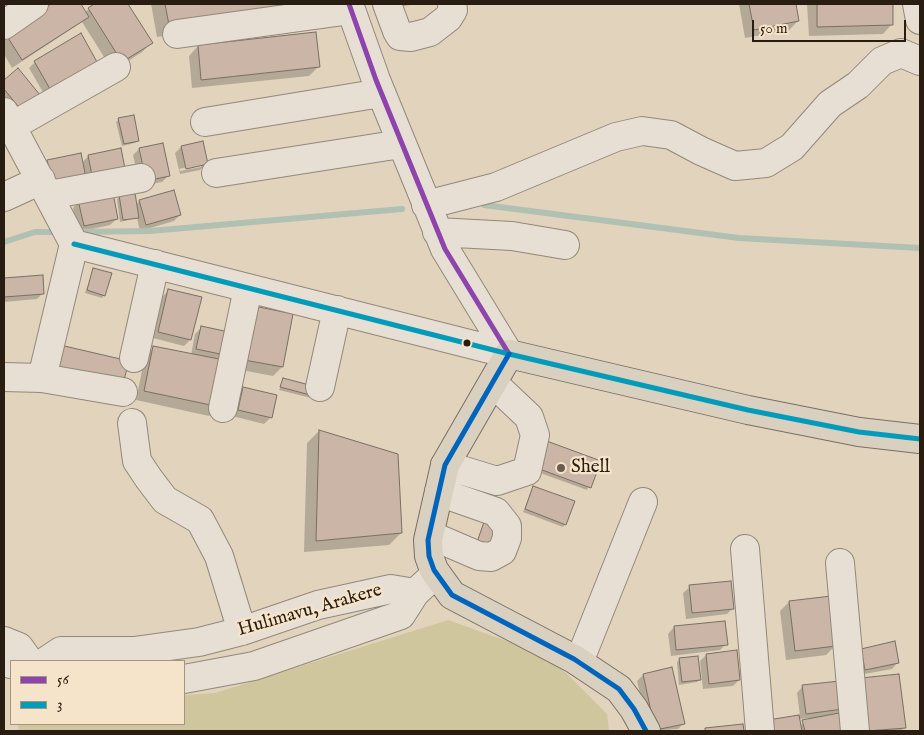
<!DOCTYPE html>
<html>
<head>
<meta charset="utf-8">
<style>
	body { margin:0 }
	#map { position:relative; width:924px; height:735px; overflow:hidden; background:#e2d3bd; font-family:"IM FELL English",serif }
	canvas { display:block }
	.frame { position:absolute; inset:0; border:5px solid #291d12; pointer-events:none }
	.legend { position:absolute; left:10px; top:660px; width:175px; height:65px; box-sizing:border-box; background:#f6e4ca; border:1px solid #a49480; margin:0; padding:6px 9px; list-style:none; font-size:15px; color:#291d12 }
	.legend li { display:flex; align-items:center; gap:10px; height:25px }
	.legend b { width:25px; border:1px solid #a49480 }
	.scale { position:absolute; left:752px; top:20px; width:154px; height:22px; box-sizing:border-box; border:2px solid #291d12; border-top:0; padding-left:6px; font-size:15px; line-height:18px; white-space:nowrap; color:#291d12; -webkit-text-stroke:4px #f6e4ca; paint-order:stroke }
</style>
</head>
<body>
<div id="map">
<canvas width="924" height="735"></canvas>
<div class="frame"></div>
<ul class="legend">
<li><b style="height:6px;background:#8e44ad"></b>56</li>
<li><b style="height:6px;background:#049bbb"></b>3</li>
</ul>
<div class="scale">50 m</div>
</div>
<script>
const g = document.querySelector('canvas').getContext('2d');
g.lineJoin = 'round';
function paint(path, color) { g.fillStyle = color; g.fill(path, 'evenodd'); }
const toPath = rows => new Path2D(rows.map(r => 'M' + r).join(''));
function strokePath(path, color, width, dash) { g.strokeStyle = color; g.lineWidth = width; g.lineCap = dash ? 'butt' : 'round'; g.setLineDash(dash || []); g.stroke(path); }
function drawText(font, color, halo, rows, align = 'center') {
  g.font = font + ' "IM FELL English",serif'; g.lineWidth = 4.5; g.setLineDash([]); g.textBaseline = 'middle'; g.strokeStyle = halo; g.fillStyle = color; for (const [text, x, y, turn = 0] of rows) {
    g.save(); g.translate(x, y); g.rotate((+turn || 0) * Math.PI / 180); g.textAlign = isNaN(turn) ? turn : align; if (halo) g.strokeText(text, 0, 0); g.fillText(text, 0, 0); g.restore();
  }
}
const green = toPath([
	[448,620,549,656,607,714,609,731,19,731,18,724,184,724,184,695,215,693]
]);
const shadow = toPath([
	[4,4,10,4,4,9],
	[53,4,79,4,85,12,96,4,127,4,151,43,142,52,113,71,82,22,12,68,4,54,4,36],
	[151,4,309,4,298,15,157,37],
	[399,4,415,4,400,7],
	[739,4,795,4,798,21,789,30,745,38],
	[807,4,891,4,892,24,883,34,809,36],
	[198,46,319,66,309,76,192,88,189,56],
	[35,62,95,62,44,94,29,68],
	[18,70,33,100,15,113,4,102,4,81],
	[119,119,138,140,135,143,122,146,116,122],
	[181,147,206,164,200,170,180,174,175,153],
	[201,164,201,167,180,171,179,169],
	[120,149,86,181,42,167,48,161,82,163,88,156],
	[139,149,168,176,162,182,140,186,133,155],
	[120,196,136,205,139,201,180,215,174,221,140,231,137,218,120,222,117,199],
	[79,201,117,219,110,225,78,232,73,208],
	[94,269,104,295,102,298,85,293],
	[42,277,43,293,37,299,4,302,4,280],
	[169,290,190,340,184,346,153,338,163,296],
	[246,317,282,367,273,376,236,369],
	[202,327,224,354,218,360,219,407,209,416,136,400,145,356,154,347,191,355,195,334],
	[284,379,313,396,311,398,279,390],
	[244,388,275,396,270,418,264,424,232,416,237,394],
	[319,431,401,533,389,545,304,552,307,443],
	[600,462,587,490,532,470],
	[533,487,565,524,563,527,523,512],
	[690,587,733,608,727,614,686,619,683,593],
	[789,602,835,646,826,655,786,660,780,611],
	[724,622,726,644,720,650,671,656,668,634,674,627],
	[861,650,898,662,892,669,859,675],
	[706,655,739,680,733,686,703,689,700,661],
	[679,660,699,680,697,682,679,685,677,662],
	[643,675,684,723,678,729,649,731,637,681],
	[803,686,842,709,838,713,841,731,757,731,763,722,800,716,797,693],
	[811,718,811,720,800,725,799,719],
	[904,728,901,731,857,731]
]);
const stream = toPath([
	[484,205,739,238,920,248],
	[76,232,150,231,402,209],
	[4,242,35,232,58,232]
]);
const building = toPath([
	[51,4,81,4,89,17,22,60,5,33,51,4],
	[94,4,128,4,153,43,122,62,88,8,94,4],
	[165,4,307,4,169,25,165,4],
	[749,4,796,4,799,21,754,30,749,4],
	[817,4,893,4,893,25,817,27,817,4],
	[316,32,320,67,201,80,198,45,316,32],
	[81,33,97,62,50,89,34,61,81,33],
	[18,68,40,95,21,110,4,89,4,80,18,68],
	[134,115,139,141,124,144,118,118,134,115],
	[203,141,208,164,186,169,181,146,203,141],
	[163,143,170,176,146,181,139,148,163,143],
	[121,148,125,169,92,176,88,155,121,148],
	[81,153,87,183,54,190,47,160,81,153],
	[174,190,181,215,146,225,139,200,174,190],
	[113,193,118,219,84,226,78,200,113,193],
	[135,193,139,218,123,220,119,195,135,193],
	[93,268,112,273,105,296,87,290,93,268],
	[43,275,44,294,4,297,4,278,43,275],
	[168,289,202,297,191,340,158,332,168,289],
	[254,306,293,314,283,367,244,360,254,306],
	[201,326,229,332,225,355,196,349,201,326],
	[60,345,129,361,123,384,55,368,60,345],
	[153,346,229,361,220,407,144,391,153,346],
	[283,378,317,387,314,396,280,387,283,378],
	[243,387,277,395,272,418,238,410,243,387],
	[319,430,398,454,402,533,316,541,319,430],
	[544,440,601,461,591,488,534,467,544,440],
	[533,486,575,501,566,525,525,509,533,486],
	[484,522,504,530,497,549,477,542,484,522],
	[731,581,734,609,692,613,689,585,731,581],
	[831,596,836,646,795,651,789,601,831,596],
	[725,621,728,645,676,650,674,626,725,621],
	[895,641,899,663,865,670,861,649,895,641],
	[737,650,740,680,709,684,706,654,737,650],
	[698,656,701,680,682,682,679,658,698,656],
	[672,667,685,724,655,730,643,674,672,667],
	[899,674,906,728,867,731,861,678,899,674],
	[840,681,843,709,806,714,802,685,840,681],
	[839,713,843,731,805,731,802,720,839,713],
	[799,715,802,731,764,731,762,721,799,715],
	[743,724,744,731,705,731,705,728,743,724]
]);
const minor = toPath([
	[349,4,376,80,445,249,509,354],
	[387,4,397,31,400,36,411,37,430,32,448,18,453,10,452,4],
	[917,4,920,20],
	[4,25,34,4],
	[177,34,351,10],
	[4,112,74,244,42,378],
	[205,122,381,93],
	[12,126,116,67],
	[216,173,401,144],
	[49,195,141,178],
	[4,197,41,180],
	[426,205,496,187,616,137,642,131,671,135,701,151,735,166,766,163,792,147,830,104,858,85,882,61,901,53,920,61],
	[437,232,512,236,565,245],
	[74,244,509,354],
	[134,358,155,264],
	[4,377,42,378,123,392],
	[320,387,337,310],
	[223,408,248,288],
	[132,423,137,461,149,479,165,500,200,520,219,556,242,631],
	[445,465,497,481,527,471,535,435,529,417,493,383],
	[430,535,479,556,491,557,502,551,507,538,507,526,496,512,439,492],
	[745,549,760,731],
	[840,563,855,731],
	[4,641,19,647,29,661],
	[46,661,61,651,134,651,199,642,242,631,318,605,391,589,415,593],
	[4,662,11,664],
	[579,662,643,502],
	[184,679,254,666,401,615,415,593,428,581]
]);
const major = toPath([
	[646,731,634,709,619,689,574,659,452,595,434,570,429,556,428,540,445,465,509,354,748,410,859,432,920,439]
]);
const bus1 = toPath([
	[349,4,376,80,445,249,509,354]
]);
const bus2 = toPath([
	[74,244,509,354,748,410,859,432,920,439]
]);
const bus3 = toPath([
	[509,354,445,465,428,540,429,556,434,570,452,595,574,659,619,689,634,709,646,731]
]);
const markers = [
	[467,343,4.5,"#291d12"],
	[561,468,5,"#6a5d4e"]
];
const poiNames = [
	["Shell",571,468]
];
const streetNames = [
	["Hulimavu, Arakere",310,611,-16]
];
paint(green, '#d0c69e');
paint(shadow, '#0003');
strokePath(stream, '#b0c0b3', 6);
paint(building, '#cab5a7');
strokePath(building, '#786f63', 1);
strokePath(minor, '#92887a', 30);
strokePath(major, '#786f63', 30);
strokePath(minor, '#e7dfd4', 28);
strokePath(major, '#dad0c0', 28);
strokePath(bus1, '#8e44ad', 5);
strokePath(bus2, '#049bbb', 5);
strokePath(bus3, '#0065bd', 5);
for (const [x, y, r, color] of markers) { const dot = new Path2D(); dot.arc(x, y, r, 0, 2 * Math.PI); g.fillStyle = color; g.fill(dot); strokePath(dot, '#f6e4ca', 2); }
drawText('19px', '#291d12', '#f6e4ca', poiNames, 'left');
drawText('19px', '#291d12', '#f6e4ca', streetNames);
</script>
</body>
</html>
